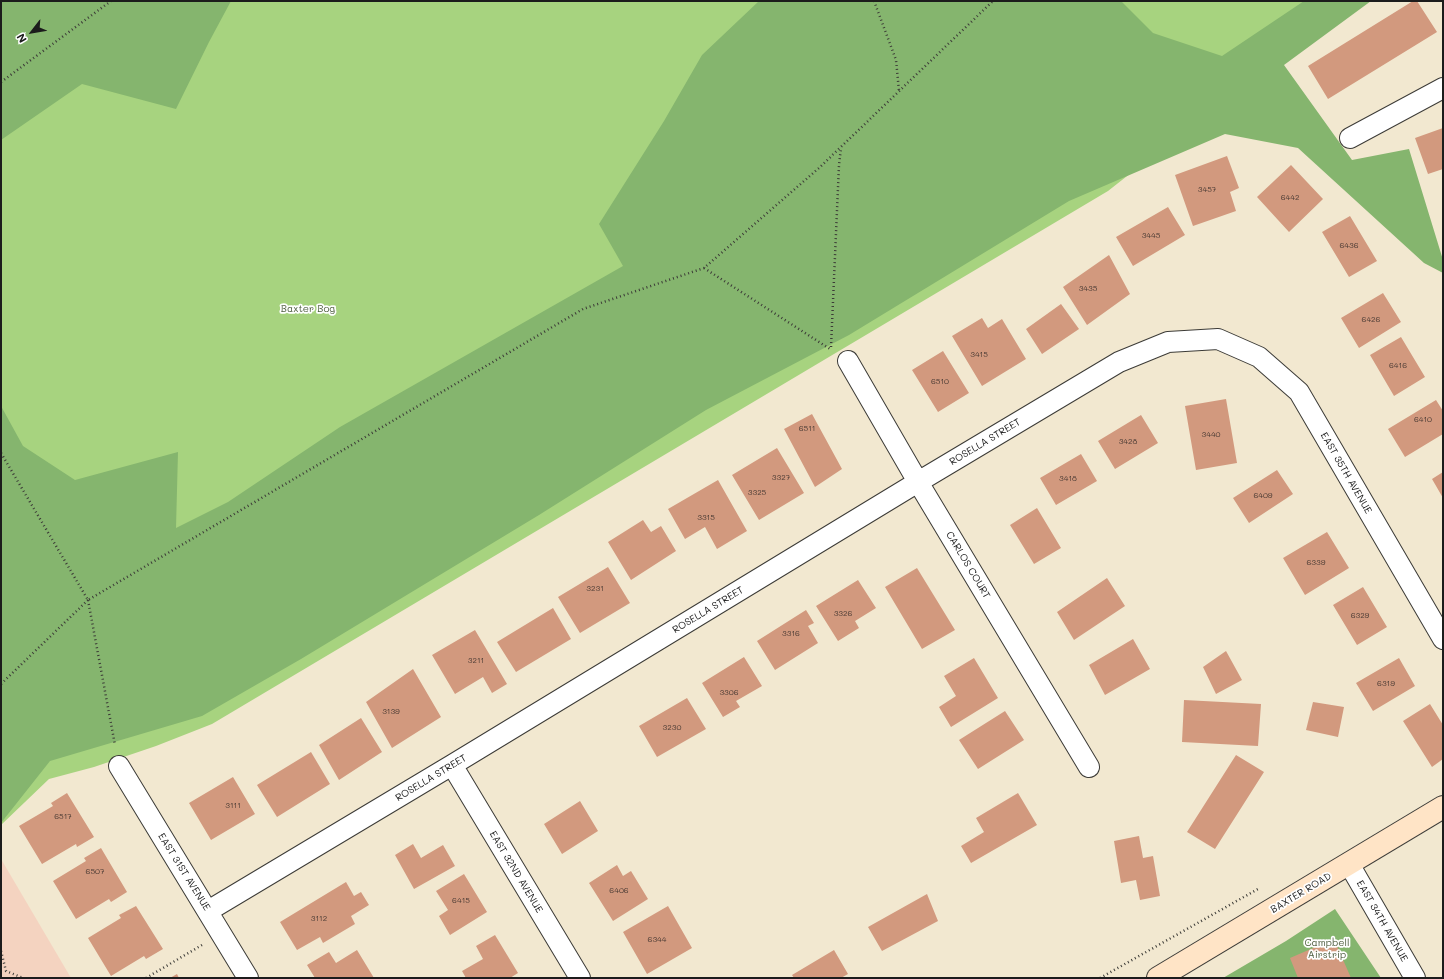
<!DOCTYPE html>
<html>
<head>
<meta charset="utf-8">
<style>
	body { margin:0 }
	#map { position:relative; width:1444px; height:979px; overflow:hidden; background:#f2e8d0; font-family:Mali,sans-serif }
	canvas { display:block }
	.frame { position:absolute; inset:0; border:2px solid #1c1c1c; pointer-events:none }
	.north { position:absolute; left:12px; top:12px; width:40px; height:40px; -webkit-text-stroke:3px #fff; paint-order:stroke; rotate:239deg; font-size:11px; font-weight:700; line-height:16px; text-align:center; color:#1c1c1c }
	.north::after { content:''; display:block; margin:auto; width:14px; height:18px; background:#1c1c1c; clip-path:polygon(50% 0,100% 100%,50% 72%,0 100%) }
</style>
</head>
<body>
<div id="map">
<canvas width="1444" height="979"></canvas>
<div class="frame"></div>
<div class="north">N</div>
</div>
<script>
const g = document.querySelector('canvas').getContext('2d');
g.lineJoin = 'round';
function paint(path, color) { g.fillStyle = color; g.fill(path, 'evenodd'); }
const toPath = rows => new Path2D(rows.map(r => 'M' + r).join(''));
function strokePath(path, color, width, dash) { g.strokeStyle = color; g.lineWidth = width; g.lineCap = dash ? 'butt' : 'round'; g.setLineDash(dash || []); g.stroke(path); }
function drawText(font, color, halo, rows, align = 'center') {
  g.font = font + ' Mali,sans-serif'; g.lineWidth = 3.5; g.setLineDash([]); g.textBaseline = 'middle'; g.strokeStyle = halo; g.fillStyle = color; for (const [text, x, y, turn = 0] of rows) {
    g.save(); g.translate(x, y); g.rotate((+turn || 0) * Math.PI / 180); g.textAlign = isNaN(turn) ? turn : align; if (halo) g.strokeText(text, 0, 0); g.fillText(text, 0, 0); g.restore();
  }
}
const built = toPath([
	[1,859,71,978,1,978]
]);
const green = toPath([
	[1,1,1347,1,1238,89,1108,191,212,724,156,746,94,767,49,779,1,825]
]);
const forest = toPath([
	[1,1,231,1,209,42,176,109,82,84,1,140],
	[759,1,1121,1,1153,33,1222,56,1304,1,1371,1,1284,65,1352,160,1409,149,1443,260,1443,273,1424,263,1298,148,1225,134,1069,201,849,335,706,410,539,515,301,659,202,716,50,761,1,823,1,406,23,446,75,480,178,452,176,528,228,502,340,427,623,266,599,224,664,121,702,55],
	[1335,909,1381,978,1223,978,1286,941]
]);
const building = toPath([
	[1413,1,1417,1,1437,32,1328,99,1308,66],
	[1443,128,1443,169,1428,174,1415,138],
	[1227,156,1239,188,1230,192,1236,211,1193,226,1175,175],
	[1291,165,1323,199,1289,232,1257,197],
	[1168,207,1185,235,1133,266,1116,237],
	[1350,216,1377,261,1349,277,1322,232],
	[1109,255,1130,294,1087,325,1063,287],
	[1383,293,1401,322,1359,348,1341,318],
	[1061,304,1079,329,1042,354,1026,329],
	[982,318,988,328,1002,319,1026,359,982,386,952,336],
	[1401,337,1425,377,1394,396,1370,355],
	[943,351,969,393,938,412,912,370],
	[1226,399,1237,463,1196,470,1185,406],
	[1436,400,1443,411,1443,434,1405,457,1388,429],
	[812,414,842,469,815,487,784,429],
	[1141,415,1158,443,1115,469,1098,441],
	[777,448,804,493,759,520,732,475],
	[1081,454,1097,481,1056,505,1040,478],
	[1277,470,1293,494,1249,523,1233,498],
	[1443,472,1443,498,1432,479],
	[718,480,747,531,717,549,705,527,685,539,668,509],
	[1037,508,1061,548,1034,564,1010,525],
	[643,520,651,532,661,526,676,551,631,580,608,542],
	[1327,532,1349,568,1305,595,1283,558],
	[608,567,630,603,580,633,558,597],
	[917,568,955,630,922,649,885,587],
	[1107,578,1125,606,1074,640,1057,612],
	[858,580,876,608,855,621,859,628,838,641,816,606],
	[1363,587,1387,627,1357,645,1333,605],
	[553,608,571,639,516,672,497,642],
	[806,610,814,623,808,626,818,643,775,670,757,641],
	[475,630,507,684,492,693,483,677,455,694,432,655],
	[1133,639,1150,669,1105,695,1089,665],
	[1226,651,1242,680,1216,694,1203,667],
	[744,657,762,686,736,701,740,707,723,717,702,683],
	[974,658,998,698,951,727,939,707,956,696,944,676],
	[1399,658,1415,686,1373,711,1356,683],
	[413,669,441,717,392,748,366,702],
	[687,698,706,729,657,757,639,726],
	[1184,700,1261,704,1258,746,1182,742],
	[1313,702,1344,707,1338,737,1306,730],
	[1430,704,1443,725,1443,759,1432,767,1403,721],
	[1005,711,1024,740,978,769,959,740],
	[361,718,382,752,339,780,319,745],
	[311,752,330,784,277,817,257,785],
	[1236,755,1264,772,1215,849,1187,832],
	[233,777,255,814,211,840,189,803],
	[67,793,94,837,77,847,76,844,42,864,19,826,53,806,51,803],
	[1018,793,1037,825,971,863,961,846,984,832,976,818],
	[580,801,598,831,562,854,544,824],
	[1139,836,1143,858,1153,856,1160,896,1140,900,1136,880,1121,883,1114,841],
	[413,844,421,858,443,845,455,866,414,889,395,855],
	[101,848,127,892,111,902,109,899,76,919,53,881,86,861,84,858],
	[617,865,623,876,631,871,648,899,613,921,589,883],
	[464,874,487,912,450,935,439,916,448,910,436,891],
	[346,882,354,896,361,892,369,905,351,916,355,924,323,943,320,937,297,950,280,922],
	[927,894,938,921,882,951,868,927],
	[136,906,163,949,146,959,144,956,111,976,88,938,121,918,119,915],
	[668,906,692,948,647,974,623,932],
	[495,935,518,973,510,978,466,978,462,971,483,959,476,946],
	[1334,939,1351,978,1298,978,1290,958],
	[357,950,374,978,315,978,307,965,329,952,336,963],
	[834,950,848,974,841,978,794,978,792,975],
	[177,974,179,978,170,978]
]);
const path = toPath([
	[874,1,896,60,899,91],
	[1,82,111,1],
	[704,268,830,349],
	[831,347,839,165,841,148],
	[1,453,88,600,583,309,704,268,819,168,993,1],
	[88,600,115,745],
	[1,684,88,600],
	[1,951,6,971,23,978],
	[146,978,202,945],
	[1100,978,1258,889]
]);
const street = toPath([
	[1350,138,1443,88],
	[848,361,918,482,1089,767],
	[452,765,580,978],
	[119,766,248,978],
	[1349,864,1415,978],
	[208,911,452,765,918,482,1119,362,1168,342,1218,339,1259,357,1299,392,1443,639]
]);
const secondary = toPath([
	[1158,978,1443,807]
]);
const numberNames = [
	["3457",1207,190],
	["6442",1290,198],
	["3445",1151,236],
	["6436",1349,246],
	["3435",1088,289],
	["6426",1371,320],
	["3415",979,355],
	["6416",1398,366],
	["6510",940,382],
	["6410",1423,420],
	["6511",807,429],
	["3440",1211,435],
	["3428",1128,442],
	["3327",781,478],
	["3418",1068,479],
	["3325",757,493],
	["6409",1263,496],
	["3315",706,518],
	["6339",1316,563],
	["3231",595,589],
	["3326",843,614],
	["6329",1360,616],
	["3316",791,634],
	["3211",476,661],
	["6319",1386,684],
	["3306",729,693],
	["3139",391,712],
	["3230",672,728],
	["3111",233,806],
	["6517",63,817],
	["6507",95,872],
	["6406",619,891],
	["6415",461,901],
	["3112",319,919],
	["6344",657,940]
];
const parkNames = [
	["Baxter Bog",308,309],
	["Campbell",1327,943],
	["Airstrip",1327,955]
];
const streetNames = [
	["ROSELLA STREET",985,442,-31],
	["EAST 35TH AVENUE",1346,473,60],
	["CARLOS COURT",968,565,59],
	["ROSELLA STREET",708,610,-31],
	["ROSELLA STREET",431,778,-31],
	["EAST 31ST AVENUE",184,872,58],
	["EAST 32ND AVENUE",516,872,59],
	["BAXTER ROAD",1301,893,-31],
	["EAST 34TH AVENUE",1382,921,60]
];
paint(built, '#f4d3c0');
paint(green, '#a7d37f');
paint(forest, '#85b56e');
paint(building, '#d2997e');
strokePath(street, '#3c3b37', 22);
strokePath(secondary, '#3c3b37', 24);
strokePath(path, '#3c3b37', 2.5, [1, 3]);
strokePath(street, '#fff', 20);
strokePath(secondary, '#ffe4c6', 22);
drawText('8px', '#4a3b34', null, numberNames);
drawText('10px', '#4d5c3f', '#fff', parkNames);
drawText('10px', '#1c1c1c', '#fff', streetNames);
</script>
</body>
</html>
